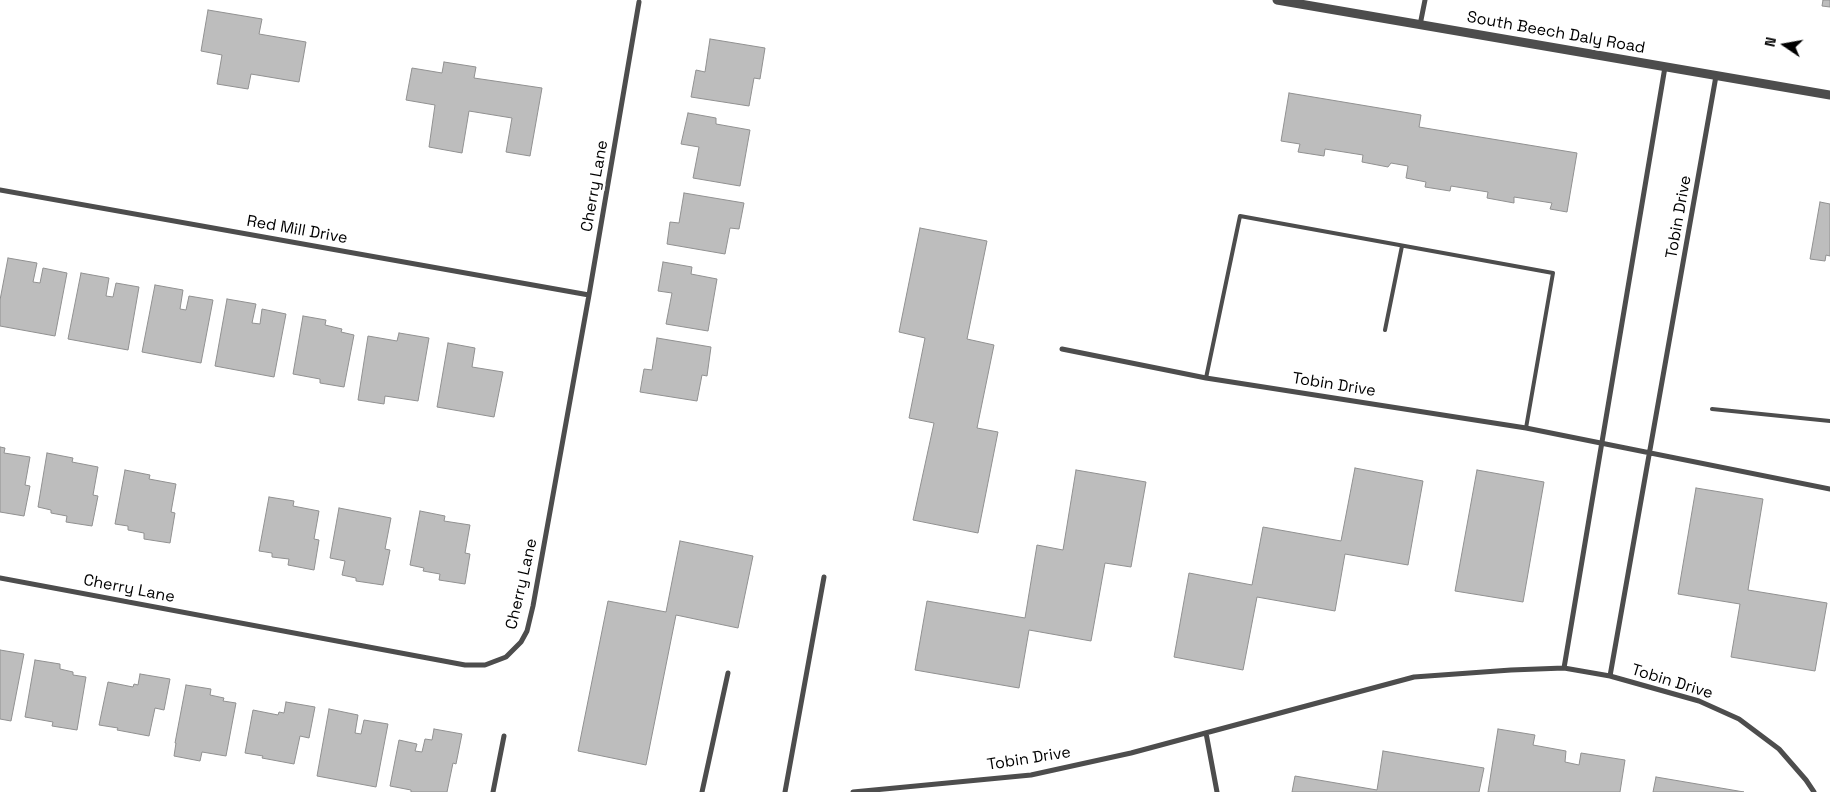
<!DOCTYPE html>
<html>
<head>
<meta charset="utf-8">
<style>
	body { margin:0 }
	#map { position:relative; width:1830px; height:792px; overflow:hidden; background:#fff; font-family:"Space Grotesk",sans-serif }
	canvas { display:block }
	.north { position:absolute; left:1760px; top:20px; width:50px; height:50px; -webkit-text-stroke:4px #fff; paint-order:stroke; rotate:282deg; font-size:14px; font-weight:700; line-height:20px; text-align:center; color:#000 }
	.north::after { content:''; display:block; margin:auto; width:18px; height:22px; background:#000; clip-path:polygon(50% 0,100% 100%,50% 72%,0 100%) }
</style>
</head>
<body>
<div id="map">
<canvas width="1830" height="792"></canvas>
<div class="north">N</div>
</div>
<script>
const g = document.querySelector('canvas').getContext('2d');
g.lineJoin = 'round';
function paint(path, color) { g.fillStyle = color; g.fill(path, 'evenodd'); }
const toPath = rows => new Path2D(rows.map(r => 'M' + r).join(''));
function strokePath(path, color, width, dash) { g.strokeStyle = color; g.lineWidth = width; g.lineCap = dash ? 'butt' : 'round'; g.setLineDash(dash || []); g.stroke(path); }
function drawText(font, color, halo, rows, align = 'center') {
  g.font = font + ' "Space Grotesk",sans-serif'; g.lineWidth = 5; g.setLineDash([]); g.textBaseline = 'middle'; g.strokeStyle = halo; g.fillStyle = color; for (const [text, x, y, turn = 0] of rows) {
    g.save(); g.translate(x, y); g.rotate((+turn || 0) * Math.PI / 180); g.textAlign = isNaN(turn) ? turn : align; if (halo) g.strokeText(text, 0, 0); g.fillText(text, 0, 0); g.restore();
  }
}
const building = toPath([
	[1823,0,1830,0,1830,7,1822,6,1823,0],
	[208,10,262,19,259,34,306,42,299,82,251,74,248,89,217,84,222,55,201,51,208,10],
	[710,39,765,48,760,79,754,78,749,106,691,97,696,70,705,72,710,39],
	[444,62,476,67,474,78,542,88,530,156,506,152,512,118,469,111,462,153,429,147,435,105,406,100,412,68,442,73,444,62],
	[1289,93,1421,115,1419,127,1577,153,1567,212,1550,209,1552,203,1514,197,1514,203,1487,198,1488,192,1451,186,1450,191,1425,187,1426,182,1406,178,1408,166,1391,163,1388,167,1362,162,1363,155,1325,149,1324,156,1298,152,1300,144,1281,141,1289,93],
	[688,113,716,118,716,124,750,130,740,186,693,178,699,147,681,144,688,113],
	[684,193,744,203,739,229,730,228,725,254,667,244,670,222,679,223,684,193],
	[1820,202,1830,204,1830,256,1826,255,1825,261,1810,259,1820,202],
	[920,228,987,241,967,339,994,345,977,428,998,432,978,533,913,520,934,423,909,418,925,338,899,332,920,228],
	[8,258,37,263,33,282,40,283,43,268,67,273,55,336,0,326,0,300,8,258],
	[663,262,692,267,691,274,717,279,708,331,666,324,672,293,658,291,663,262],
	[81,273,109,278,106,296,113,297,116,283,139,287,128,350,68,339,81,273],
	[155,285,183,290,180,309,186,310,189,296,213,300,201,363,142,352,155,285],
	[227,299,256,304,252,323,260,324,262,309,286,314,274,377,215,366,227,299],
	[303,316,326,320,325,325,342,329,341,332,354,335,344,387,320,383,320,379,293,374,303,316],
	[399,333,429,338,418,401,385,396,384,404,358,400,368,336,397,341,399,333],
	[657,338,711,347,707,376,702,375,697,401,640,392,644,369,652,370,657,338],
	[448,343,475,348,472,367,503,372,494,417,437,407,448,343],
	[0,447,5,448,4,453,30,457,25,485,30,486,24,516,0,512,0,447],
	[47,453,73,458,72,462,98,467,93,495,98,496,92,526,66,522,67,516,51,513,51,510,38,507,47,453],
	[1355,468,1423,481,1408,565,1345,554,1335,611,1257,597,1243,670,1174,657,1189,573,1252,585,1263,527,1341,541,1355,468],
	[125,470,150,475,149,479,176,484,171,512,175,513,170,543,144,539,144,533,128,530,128,526,115,524,125,470],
	[1076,470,1146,482,1131,567,1105,563,1091,641,1029,630,1019,688,915,670,927,601,1025,618,1037,545,1063,550,1076,470],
	[1477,470,1544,482,1523,602,1455,591,1477,470],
	[1696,488,1763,499,1748,590,1827,603,1815,671,1731,657,1740,604,1678,594,1696,488],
	[269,497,294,501,293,506,319,511,314,539,319,540,314,570,288,565,289,559,272,557,272,553,259,551,269,497],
	[339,508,391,518,385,549,390,550,383,585,356,581,356,578,342,575,345,561,330,558,339,508],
	[420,511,445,516,444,521,470,525,465,553,470,554,465,584,439,580,440,574,423,571,424,568,410,565,420,511],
	[680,541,753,556,738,628,676,615,646,765,578,751,608,601,666,612,680,541],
	[0,650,24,654,11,721,0,719,0,650],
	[35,660,60,664,60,669,73,672,73,675,86,677,77,730,52,726,53,722,25,717,35,660],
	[140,674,170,679,164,710,155,708,149,736,117,730,118,728,99,725,108,682,133,687,134,684,138,685,140,674],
	[186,685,211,689,210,695,224,698,223,701,236,703,226,756,202,752,200,761,174,756,176,743,175,743,186,685],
	[286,702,315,707,309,738,300,736,294,764,262,758,263,756,245,753,253,710,278,715,279,712,284,713,286,702],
	[329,709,358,715,355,733,361,734,364,720,388,724,376,787,317,776,329,709],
	[434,729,462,734,456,764,453,763,447,792,411,792,411,790,390,786,399,740,417,744,415,751,422,752,425,739,432,740,434,729],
	[1498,729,1535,735,1533,745,1566,751,1565,762,1579,765,1581,753,1625,760,1620,792,1488,792,1498,729],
	[1383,751,1484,768,1479,792,1292,792,1295,776,1377,790,1383,751],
	[1656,777,1744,792,1653,792,1656,777]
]);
const service = toPath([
	[1385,330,1402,246],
	[1206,378,1240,216,1553,273,1526,428],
	[1712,409,1830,421]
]);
const minor = toPath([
	[1420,25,1425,0],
	[0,190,589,295],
	[1062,349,1206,378,1526,428,1830,489],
	[0,578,465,665,485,665,506,657,521,642,527,631,533,606,589,295,639,2],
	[1564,668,1665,67],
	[1610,676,1716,76],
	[1206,733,1217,792],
	[493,792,504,736],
	[702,792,728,673],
	[785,792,824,577],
	[853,792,1031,775,1131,753,1414,677,1511,670,1564,668,1610,676,1699,701,1739,719,1779,749,1806,780,1814,792]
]);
const tertiary = toPath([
	[1277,0,1830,95]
]);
const streetNames = [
	["South Beech Daly Road",1556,33,10],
	["Cherry Lane",595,186,-80],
	["Tobin Drive",1679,217,-80],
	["Red Mill Drive",297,230,10],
	["Tobin Drive",1334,385,9],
	["Cherry Lane",522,584,-77],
	["Cherry Lane",129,589,11],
	["Tobin Drive",1672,682,17],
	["Tobin Drive",1029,759,-9]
];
paint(building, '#bdbdbd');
strokePath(building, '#919191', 1);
strokePath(service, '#4d4d4d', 4);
strokePath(minor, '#4d4d4d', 5);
strokePath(tertiary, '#4d4d4d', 9);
drawText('16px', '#000', '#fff', streetNames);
</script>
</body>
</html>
